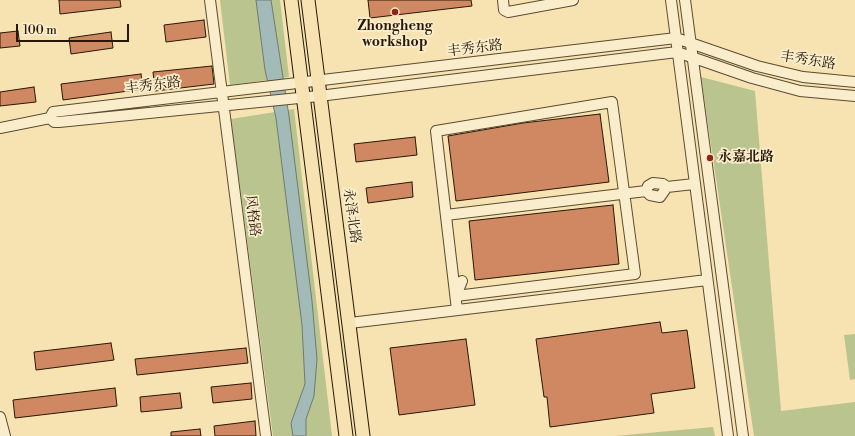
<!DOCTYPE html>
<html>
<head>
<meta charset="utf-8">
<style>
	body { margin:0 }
	#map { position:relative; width:855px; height:436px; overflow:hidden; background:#f7e3b1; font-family:"Libre Bodoni",serif }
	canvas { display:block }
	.scale { position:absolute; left:16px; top:24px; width:113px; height:18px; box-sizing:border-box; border:2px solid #271805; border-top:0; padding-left:5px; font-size:12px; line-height:14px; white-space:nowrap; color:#271805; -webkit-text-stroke:3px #faedcc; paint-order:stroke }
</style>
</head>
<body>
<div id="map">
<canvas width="855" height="436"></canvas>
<div class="scale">100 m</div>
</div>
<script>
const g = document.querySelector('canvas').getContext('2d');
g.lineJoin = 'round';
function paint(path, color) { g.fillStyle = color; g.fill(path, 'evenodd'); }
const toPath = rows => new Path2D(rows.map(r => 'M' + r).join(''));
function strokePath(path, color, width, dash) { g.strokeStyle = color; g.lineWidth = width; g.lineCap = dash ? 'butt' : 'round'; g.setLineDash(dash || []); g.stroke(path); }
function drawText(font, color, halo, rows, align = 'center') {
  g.font = font + ' "Libre Bodoni","Noto Serif SC",serif'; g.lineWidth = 3.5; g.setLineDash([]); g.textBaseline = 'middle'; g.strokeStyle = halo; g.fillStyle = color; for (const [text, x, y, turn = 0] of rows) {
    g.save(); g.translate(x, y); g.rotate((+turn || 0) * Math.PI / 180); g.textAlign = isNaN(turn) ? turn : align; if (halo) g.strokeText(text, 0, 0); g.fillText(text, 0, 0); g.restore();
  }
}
const green = toPath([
	[220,0,280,0,289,77,230,85],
	[701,77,755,91,781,411,855,402,855,436,754,436],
	[294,109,332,436,273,436,231,119],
	[855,334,855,379,850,380,844,335],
	[713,427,715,436,615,436]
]);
const water = toPath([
	[256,0,271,0,289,116,312,301,317,359,314,396,306,419,306,436,293,436,291,423,305,384,302,325,276,118,265,70,256,0]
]);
const building = toPath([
	[59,0,120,0,121,7,60,14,59,0],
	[368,0,471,0,472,6,370,18,368,0],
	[204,20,206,37,166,42,164,25,204,20],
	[18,31,20,46,0,48,0,33,18,31],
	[111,32,113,48,71,54,69,38,111,32],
	[212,66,214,84,155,91,153,72,212,66],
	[141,74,143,89,63,100,61,84,141,74],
	[34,87,36,102,0,106,0,92,34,87],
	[600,114,609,182,456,201,448,136,523,123,600,114],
	[415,137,417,155,356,162,354,144,415,137],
	[412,182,413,197,368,203,366,188,412,182],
	[613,205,619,264,475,280,469,221,613,205],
	[660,322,662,333,687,330,695,388,651,394,654,413,550,427,547,397,544,397,536,339,660,322],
	[466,339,475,405,399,415,390,348,466,339],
	[111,343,114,360,36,370,34,352,111,343],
	[246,348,248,363,137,375,135,359,246,348],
	[251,383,252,399,213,403,211,387,251,383],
	[115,388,117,406,15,418,13,400,115,388],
	[180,393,182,408,141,412,140,397,180,393],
	[255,421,256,436,215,436,214,426,255,421],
	[200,429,201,436,171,436,171,432,200,429]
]);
const minor = toPath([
	[210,0,266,436],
	[503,0,504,10,508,12,573,0],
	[671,0,728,436],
	[685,0,743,436],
	[50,118,53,112,676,38,757,66,803,77,855,82],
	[0,128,50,118,54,122,59,122,319,96,677,52,752,78,800,91,855,96],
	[667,187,660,197,650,195,646,191,648,186,653,183,663,184,667,187,694,184],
	[446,215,646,191],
	[457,310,436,131,612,102,635,274,456,296,462,281],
	[350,323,707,280],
	[0,417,5,436]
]);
const major = toPath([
	[291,0,346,436],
	[308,0,363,436]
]);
const markers = [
	[395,12,4,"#8f2418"],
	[710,158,4,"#8f2418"]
];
const poiNames = [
	["Zhongheng",395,27],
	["workshop",395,43],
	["永嘉北路",718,158,"left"]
];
const streetNames = [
	["丰秀东路",475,49,-7],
	["丰秀东路",808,61,9],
	["丰秀东路",153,86,-7],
	["风格路",252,216,83],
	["永泽北路",351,216,82]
];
paint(green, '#b9c48e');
paint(water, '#a2bbb8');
strokePath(water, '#717a70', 1);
paint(building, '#d08862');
strokePath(building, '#271805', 1);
strokePath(minor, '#5b4b30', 12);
strokePath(major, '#271805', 15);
strokePath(minor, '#faedcc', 10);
strokePath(major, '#f7e3b1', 13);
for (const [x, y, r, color] of markers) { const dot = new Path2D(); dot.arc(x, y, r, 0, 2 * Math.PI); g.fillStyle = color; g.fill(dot); strokePath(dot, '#faedcc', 1.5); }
drawText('bold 14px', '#271805', '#faedcc', poiNames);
drawText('14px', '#271805', '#faedcc', streetNames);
</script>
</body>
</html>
